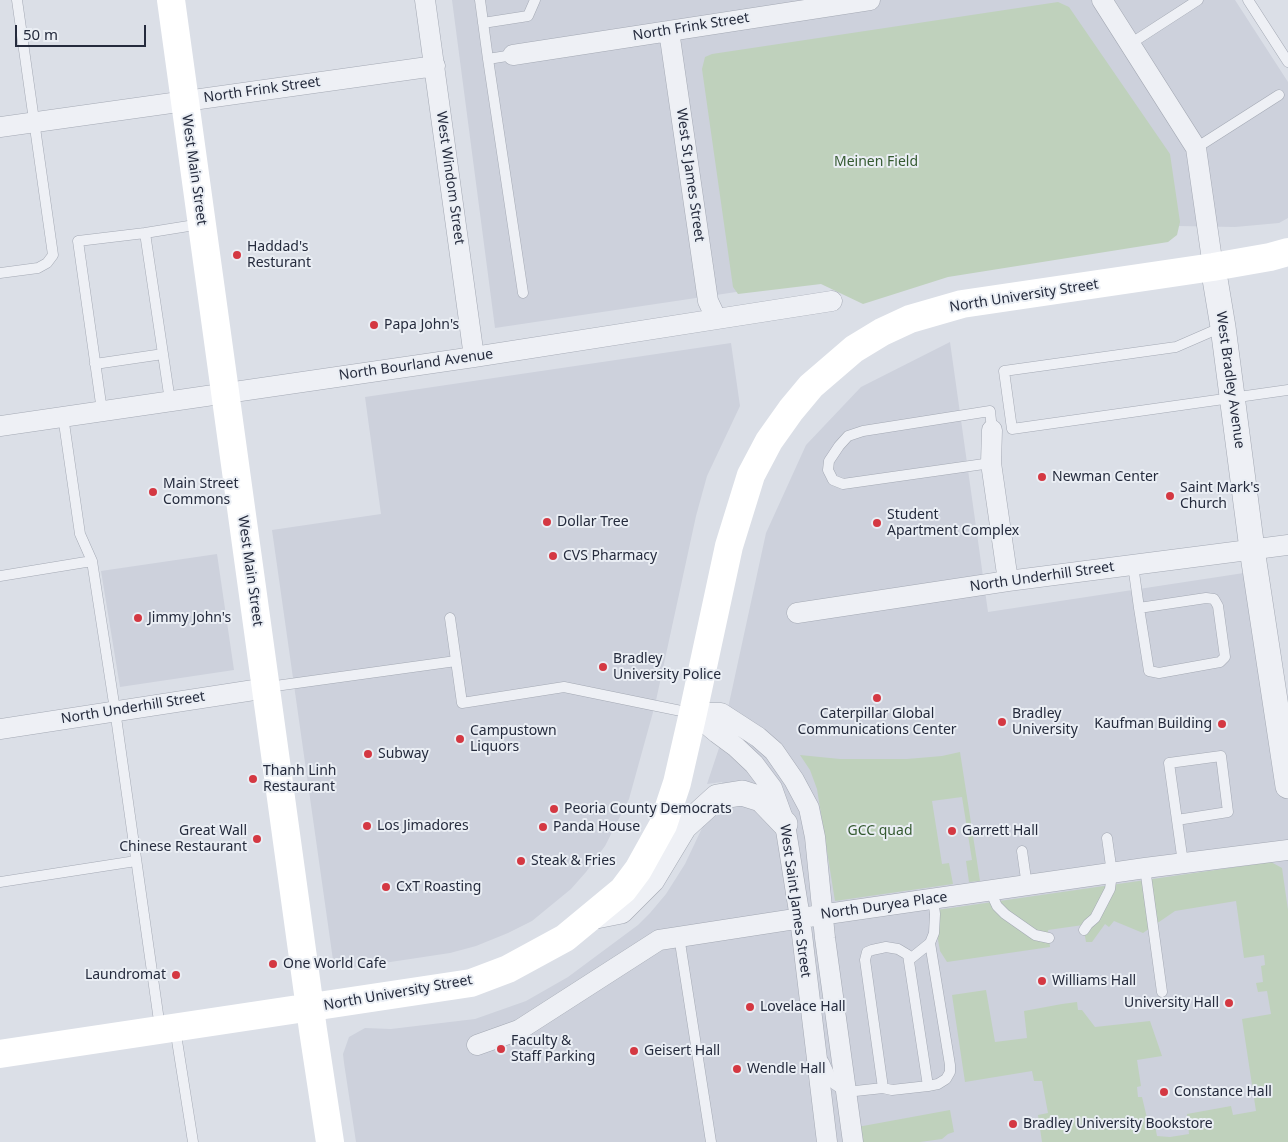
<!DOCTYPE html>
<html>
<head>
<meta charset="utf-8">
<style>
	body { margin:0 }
	#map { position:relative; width:1288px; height:1142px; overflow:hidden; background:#dbdfe7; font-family:"Noto Sans",sans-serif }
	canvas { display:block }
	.scale { position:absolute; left:15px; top:25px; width:131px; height:22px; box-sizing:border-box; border:2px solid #252b3d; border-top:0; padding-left:6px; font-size:15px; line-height:18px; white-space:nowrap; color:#252b3d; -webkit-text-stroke:4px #eaeef4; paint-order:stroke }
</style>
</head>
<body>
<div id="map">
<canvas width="1288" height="1142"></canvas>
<div class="scale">50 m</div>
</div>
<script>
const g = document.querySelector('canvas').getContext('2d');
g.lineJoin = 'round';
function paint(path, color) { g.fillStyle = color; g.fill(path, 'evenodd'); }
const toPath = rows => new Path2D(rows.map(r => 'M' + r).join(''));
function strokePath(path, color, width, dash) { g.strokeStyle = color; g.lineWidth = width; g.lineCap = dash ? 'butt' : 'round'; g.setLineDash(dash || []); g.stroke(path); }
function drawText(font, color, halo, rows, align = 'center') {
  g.font = font + ' "Noto Sans",sans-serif'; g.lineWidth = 4; g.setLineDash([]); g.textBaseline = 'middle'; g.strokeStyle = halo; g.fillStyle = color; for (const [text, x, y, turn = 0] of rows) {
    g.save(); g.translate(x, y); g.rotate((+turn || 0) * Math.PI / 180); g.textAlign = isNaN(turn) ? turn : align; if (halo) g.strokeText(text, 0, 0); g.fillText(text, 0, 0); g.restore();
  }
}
const built = toPath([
	[452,0,1235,0,1288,82,1288,218,1279,223,1235,227,1178,226,495,328],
	[950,342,988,612,1257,571,1288,786,1288,1142,356,1142,344,1063,343,1054,349,1037,365,1028,391,1029,475,1019,526,1001,568,977,638,925,650,913,666,894,685,864,703,826,713,817,727,811,722,782,707,784,720,745,766,533,806,445,861,387],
	[731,343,740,406,707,476,696,516,655,705,629,799,605,846,586,872,571,889,532,921,508,933,476,946,450,953,344,969,333,960,272,530,381,514,365,397],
	[217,554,234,670,120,687,101,571]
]);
const green = toPath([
	[1058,2,1069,7,1170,154,1180,222,1177,235,1168,242,948,277,863,304,821,284,738,294,733,287,702,69,705,57,712,54],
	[960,752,980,881,969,882,966,861,972,860,962,797,932,801,942,864,949,863,953,884,835,901,817,789,810,770,800,755,840,759,907,759,942,756],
	[1271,862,1282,868,1288,910,1288,1142,1042,1142,1038,1115,1048,1113,1042,1081,1034,1081,1032,1071,965,1082,952,995,986,990,995,1042,1027,1038,1024,1011,1062,1004,1077,1002,1078,1010,1082,1010,1095,1027,1150,1021,1162,1056,1137,1060,1141,1086,1137,1087,1138,1097,1142,1097,1147,1118,1154,1120,1157,1136,1170,1137,1189,1134,1187,1114,1231,1106,1233,1115,1256,1111,1242,1019,1271,1014,1267,991,1258,992,1256,983,1263,982,1261,966,1265,965,1264,955,1244,958,1236,901,1175,911,1143,933,1114,921,1109,927,1105,924,1092,942,1086,942,1083,925,1048,930,1050,947,947,962,940,951,935,923,937,910],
	[950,1110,954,1132,948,1134,942,1139,920,1142,854,1142,852,1128]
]);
const service = toPath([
	[480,0,488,59],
	[1248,0,1288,62],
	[483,23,528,16,535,0],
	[1130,44,1198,0],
	[513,55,488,59,523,293],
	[1196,148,1279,95],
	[145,233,201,224],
	[0,273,38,268,47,263,53,255,17,0],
	[1222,327,1176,347,1004,371,1012,429,1288,390],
	[95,364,163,354],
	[102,411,78,241,145,233,170,401],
	[63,416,80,534,92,561,115,710,160,1028],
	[991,463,843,484,833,480,828,470,829,461,839,446,848,436,863,431,990,411,992,430],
	[1133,565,1139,608,1149,671,1159,673,1220,662,1225,657,1218,606,1214,599,1206,598,1139,608],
	[0,576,92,561],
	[450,618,462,703,564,687,691,713],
	[268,687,456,661],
	[1177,820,1228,812,1221,756,1169,763,1183,863],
	[1022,851,1027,886],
	[1145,868,1162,992],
	[0,882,136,861],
	[990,891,997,906,1005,914,1035,935,1049,938],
	[1084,930,1088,924,1095,918,1110,889,1112,873,1107,838],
	[679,936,711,1142],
	[886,947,898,949,908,955,928,1086,892,1090,883,1088,865,960,867,952,872,950,886,947],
	[909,960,930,943,934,933,935,914,933,899],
	[175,1028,193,1142],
	[824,1062,834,1084,846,1092,883,1088],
	[928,1086,938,1084,946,1079,950,1072,950,1065,930,943]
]);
const minor = toPath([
	[425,0,474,357],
	[1102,0,1196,148,1213,267],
	[669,31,708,301,716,318],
	[513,55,870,0],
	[0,127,435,66],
	[0,426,474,357,832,301],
	[992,430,991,463,1008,581],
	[797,613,1008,581,1288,545],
	[693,713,721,713,758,737,774,751,794,780,809,808,815,837,825,938,853,1142],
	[693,713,717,733,736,747,754,764,772,788,785,824,800,918,827,1142],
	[0,729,267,688],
	[477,1045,519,1030,659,940,834,913,1145,868,1288,850]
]);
const tertiary = toPath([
	[1213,267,1223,327,1252,549,1288,786],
	[591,917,621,911,652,880,684,827,717,797,742,793,761,799,785,824]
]);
const secondary = toPath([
	[171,0,313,1030,330,1142],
	[0,1054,471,983,508,969,565,938,623,890,638,870,663,825,677,783,693,713,729,546,751,475,769,441,791,410,811,386,854,349,882,332,910,319,962,304,1213,267,1270,257,1288,252]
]);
const markers = [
	[237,255,5,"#d43842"],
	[374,325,5,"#d43842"],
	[1042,477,5,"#d43842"],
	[153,492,5,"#d43842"],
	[1170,496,5,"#d43842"],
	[547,522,5,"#d43842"],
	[877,523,5,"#d43842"],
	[553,556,5,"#d43842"],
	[138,618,5,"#d43842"],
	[603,667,5,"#d43842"],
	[877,698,5,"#d43842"],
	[1002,722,5,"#d43842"],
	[1222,724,5,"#d43842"],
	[460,739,5,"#d43842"],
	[368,754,5,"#d43842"],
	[253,779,5,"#d43842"],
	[554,809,5,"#d43842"],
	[367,826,5,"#d43842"],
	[543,827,5,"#d43842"],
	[952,831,5,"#d43842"],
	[257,839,5,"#d43842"],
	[521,861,5,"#d43842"],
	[386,887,5,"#d43842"],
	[273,964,5,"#d43842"],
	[176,975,5,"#d43842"],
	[1042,981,5,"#d43842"],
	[1229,1003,5,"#d43842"],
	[750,1007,5,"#d43842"],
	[501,1049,5,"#d43842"],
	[634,1051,5,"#d43842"],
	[737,1069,5,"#d43842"],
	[1164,1092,5,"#d43842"],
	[1013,1124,5,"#d43842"]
];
const streetNames = [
	["North Frink Street",691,27,-9],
	["North Frink Street",262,90,-8],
	["West Main Street",194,170,82],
	["West St James Street",690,175,82],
	["West Windom Street",450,178,82],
	["North University Street",1024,296,-9],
	["North Bourland Avenue",416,365,-8],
	["West Bradley Avenue",1230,380,82],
	["West Main Street",250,571,82],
	["North Underhill Street",1042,577,-8],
	["North Underhill Street",133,708,-9],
	["West Saint James Street",795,901,82],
	["North Duryea Place",884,906,-8],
	["North University Street",398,993,-10]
];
const parkNames = [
	["Meinen Field",876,162],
	["GCC quad",880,831]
];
const poiNames = [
	["Haddad's",247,247],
	["Resturant",247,263],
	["Papa John's",384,325],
	["Newman Center",1052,477],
	["Main Street",163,484],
	["Commons",163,500],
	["Saint Mark's",1180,488],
	["Church",1180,504],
	["Student",887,515],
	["Apartment Complex",887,531],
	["Dollar Tree",557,522],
	["CVS Pharmacy",563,556],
	["Jimmy John's",148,618],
	["Bradley",613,659],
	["University Police",613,675],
	["Caterpillar Global",877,714,"center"],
	["Communications Center",877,730,"center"],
	["Bradley",1012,714],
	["University",1012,730],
	["Kaufman Building",1212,724,"right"],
	["Campustown",470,731],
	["Liquors",470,747],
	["Subway",378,754],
	["Thanh Linh",263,771],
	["Restaurant",263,787],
	["Peoria County Democrats",564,809],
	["Los Jimadores",377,826],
	["Panda House",553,827],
	["Great Wall",247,831,"right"],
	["Chinese Restaurant",247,847,"right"],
	["Garrett Hall",962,831],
	["Steak & Fries",531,861],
	["CxT Roasting",396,887],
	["One World Cafe",283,964],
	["Laundromat",166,975,"right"],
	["Williams Hall",1052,981],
	["University Hall",1219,1003,"right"],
	["Lovelace Hall",760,1007],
	["Faculty &",511,1041],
	["Staff Parking",511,1057],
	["Geisert Hall",644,1051],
	["Wendle Hall",747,1069],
	["Constance Hall",1174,1092],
	["Bradley University Bookstore",1023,1124]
];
paint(built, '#cdd1dc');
paint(green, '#bfd1bc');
strokePath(service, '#a4a9b4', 11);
strokePath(minor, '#a4a9b4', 21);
strokePath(tertiary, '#a4a9b4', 26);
strokePath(service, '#eef0f5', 10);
strokePath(minor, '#eef0f5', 20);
strokePath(tertiary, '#eef0f5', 25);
strokePath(secondary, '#fff', 28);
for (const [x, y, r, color] of markers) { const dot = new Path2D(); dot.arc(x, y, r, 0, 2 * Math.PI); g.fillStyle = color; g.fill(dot); strokePath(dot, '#eaeef4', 2); }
drawText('14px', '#252b3d', '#eaeef4', streetNames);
drawText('14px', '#355a31', '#eaeef4', parkNames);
drawText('14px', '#252b3d', '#eaeef4', poiNames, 'left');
</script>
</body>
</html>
